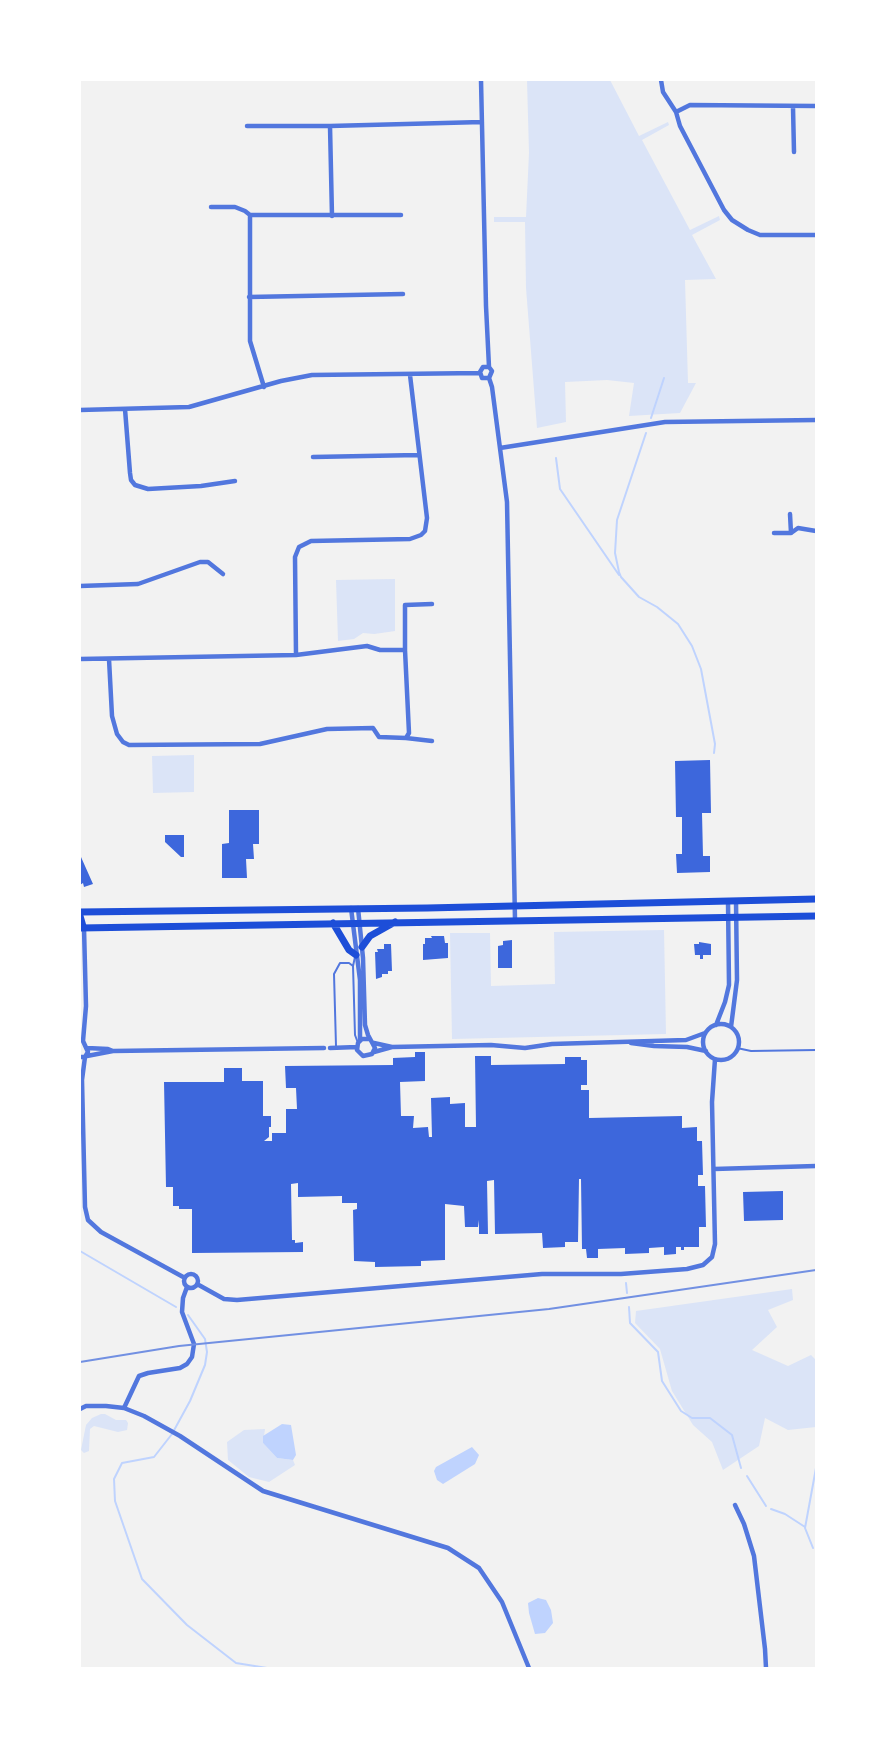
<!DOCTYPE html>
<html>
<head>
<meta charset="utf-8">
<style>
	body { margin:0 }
	#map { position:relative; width:896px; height:1748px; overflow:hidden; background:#f2f2f2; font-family:Manrope,sans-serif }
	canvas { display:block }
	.frame { position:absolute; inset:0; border:81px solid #fff; pointer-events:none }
</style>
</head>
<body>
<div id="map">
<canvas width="896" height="1748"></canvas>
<div class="frame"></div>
</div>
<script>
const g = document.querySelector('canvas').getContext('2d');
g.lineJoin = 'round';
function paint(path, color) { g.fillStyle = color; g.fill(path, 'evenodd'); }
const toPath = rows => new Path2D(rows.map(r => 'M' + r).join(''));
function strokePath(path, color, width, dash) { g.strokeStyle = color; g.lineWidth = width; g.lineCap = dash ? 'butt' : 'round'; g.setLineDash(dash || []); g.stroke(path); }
const green = toPath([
	[527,80,610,80,639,136,668,122,669,125,642,140,690,230,719,216,720,220,692,235,716,279,685,280,688,383,696,383,680,413,629,416,634,383,607,380,565,382,566,422,537,428,526,288,525,222,494,222,494,217,526,217,529,153],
	[395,579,395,631,374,634,363,633,354,639,338,641,336,580],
	[194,755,194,792,153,793,152,756],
	[664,930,666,1034,452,1039,450,933,490,933,491,986,555,984,554,932],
	[792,1289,793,1300,768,1310,777,1327,752,1350,788,1366,811,1355,816,1360,816,1427,788,1430,765,1418,759,1446,723,1470,712,1442,693,1425,672,1391,660,1349,635,1323,636,1311],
	[101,1414,105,1414,116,1420,126,1420,128,1423,127,1430,118,1432,94,1426,90,1429,89,1451,84,1453,81,1450,86,1425,92,1418],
	[265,1429,263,1443,277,1458,293,1460,295,1465,269,1482,249,1477,228,1460,227,1442,244,1430]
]);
const water = toPath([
	[282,1424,291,1425,296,1455,293,1460,277,1458,263,1443,263,1436],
	[472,1447,479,1455,475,1464,443,1484,437,1480,434,1471,436,1467],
	[538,1598,546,1600,551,1610,553,1623,545,1633,535,1634,529,1613,528,1603]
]);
const stream = toPath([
	[651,418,664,378],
	[646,433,617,520,615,553,619,572,621,577,639,597,657,607,678,624,692,646,701,669,715,744,714,753],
	[556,458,560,489,619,575],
	[80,1251,176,1307],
	[626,1283,627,1293],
	[629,1307,630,1323,658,1352,662,1381,681,1411,692,1418,710,1418,732,1435,741,1468],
	[188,1315,205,1339,207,1352,205,1365,190,1401,172,1434,154,1457,122,1463,114,1479,115,1501,142,1579,187,1625,236,1663,267,1668],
	[747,1476,766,1506],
	[771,1509,785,1514,805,1527],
	[813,1548,805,1528,816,1468]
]);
const building = toPath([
	[710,760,711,813,702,813,703,856,710,856,710,872,677,873,676,854,682,854,682,817,676,817,675,761],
	[229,810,259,810,259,844,253,844,254,859,246,859,247,878,222,878,222,844,229,843],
	[165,835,184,835,184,857,181,857,165,842],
	[81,857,93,884,84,887,83,883,80,885,80,858],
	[431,936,444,936,445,943,448,943,448,958,423,960,423,944,425,944,425,938,432,938],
	[512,940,512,968,498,968,498,946,503,945,503,941],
	[699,942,711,944,711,955,703,955,703,959,700,959,700,955,695,955,694,944,699,944],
	[384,944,391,944,392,971,388,971,388,974,382,974,382,977,376,979,375,952,378,952,377,949,384,949],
	[415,1052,425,1052,425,1081,400,1082,401,1116,414,1116,413,1128,428,1127,429,1137,432,1137,431,1098,450,1097,450,1104,465,1103,465,1127,476,1127,475,1056,491,1056,491,1065,565,1064,565,1057,581,1057,581,1060,587,1060,587,1085,581,1085,581,1090,589,1090,589,1118,682,1116,682,1128,697,1127,697,1141,702,1141,703,1175,698,1175,698,1186,705,1186,706,1227,699,1227,699,1247,684,1247,684,1250,681,1250,681,1247,676,1247,676,1254,664,1255,664,1247,649,1248,649,1253,625,1254,625,1248,598,1249,598,1258,587,1258,586,1249,582,1249,581,1179,579,1179,578,1242,565,1242,565,1247,543,1248,542,1233,495,1234,494,1180,487,1181,488,1234,479,1234,479,1220,478,1227,465,1227,464,1206,445,1204,445,1260,421,1261,421,1266,375,1267,375,1262,354,1261,353,1210,357,1209,357,1203,342,1203,342,1196,298,1197,298,1183,291,1184,292,1240,295,1240,295,1243,303,1242,303,1252,192,1253,192,1209,179,1209,179,1206,173,1206,173,1187,166,1187,164,1082,224,1082,224,1068,242,1068,242,1081,263,1081,263,1116,271,1116,271,1127,269,1127,269,1137,264,1141,272,1141,272,1133,286,1133,286,1109,297,1109,296,1088,286,1088,285,1066,393,1065,393,1058,415,1057],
	[783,1191,783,1220,744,1221,743,1192]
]);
const service = toPath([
	[355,957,353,966,355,1035,358,1043],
	[336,1046,334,974,340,963,349,963,353,966],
	[737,1048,751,1051,816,1050]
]);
const minor = toPath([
	[481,80,486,306,489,367,492,371,489,378],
	[661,80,663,92,676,112,680,126,724,210,732,220,748,230,760,235,816,235],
	[793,107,794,152],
	[676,112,690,105,816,106],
	[247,126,330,126,482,122],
	[330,126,332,216],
	[211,207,235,207,245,211,250,215,401,215],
	[250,215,250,341,264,387],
	[249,297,403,294],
	[489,378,492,387,507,502,515,920],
	[489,378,482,378,480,372,483,367,489,367],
	[125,409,130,473,131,480,135,485,148,489,201,486,235,481],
	[80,410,189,407,281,381,312,375,480,373],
	[500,448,665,422,816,420],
	[313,457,418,455],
	[790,514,791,533],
	[774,533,791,533,798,528,816,531],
	[80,586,138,584,200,562,208,562,223,574],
	[296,655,295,557,299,547,311,541,410,539,421,535,425,531,427,518,410,375],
	[80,659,296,655,367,646,380,650,405,650],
	[109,659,112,716,117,734,123,742,129,745,260,744,327,729,373,728,379,737,406,738,409,733,405,650,405,605,432,604],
	[406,738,432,741],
	[351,908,360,980,360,1040],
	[358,908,363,958,365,1025,368,1035,375,1048,372,1054,363,1056,357,1050,358,1043,362,1039,369,1039],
	'703 1042a18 18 0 1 1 36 0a18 18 0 1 1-36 0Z',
	[716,1025,725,1002,729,985,728,901],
	[731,1027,737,980,736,901],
	[374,1043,392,1047],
	[631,1043,654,1046,687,1047,706,1051],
	[87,1048,108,1049,113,1051],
	[330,1048,357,1047],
	[374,1052,392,1047,491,1045,525,1048,552,1044,686,1040,705,1033],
	[87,1056,113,1051,324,1048],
	[80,1057,85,1057,88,1052,83,1041,86,1006,84,928],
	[85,1057,82,1080,85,1207,88,1220,101,1232,185,1278],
	[714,1169,816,1166],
	'184 1281a7 7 0 1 1 14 0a7 7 0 1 1-14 0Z',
	[197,1284,224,1299,237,1300,542,1274,621,1274,687,1269,703,1265,712,1257,715,1244,712,1102,715,1059],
	[124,1408,139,1376,148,1373,180,1368,187,1364,192,1357,194,1344,182,1312,183,1298,187,1287],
	[80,1409,86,1406,106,1406,124,1408,144,1416,180,1436,263,1491,448,1548,479,1568,502,1602,529,1668],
	[735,1505,744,1524,754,1556,765,1649,766,1668]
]);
const secondary = toPath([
	[80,914,84,928]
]);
const primary = toPath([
	[80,912,427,908,816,899],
	[333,923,349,950,356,955],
	[80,928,816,916],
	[362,947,370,936,395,922]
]);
const rail = toPath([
	[80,1362,179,1346,549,1309,816,1270]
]);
paint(green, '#dbe4f7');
paint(water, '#bfd3fe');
strokePath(stream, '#bfd3fe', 2);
paint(building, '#3d67dc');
strokePath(service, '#5277de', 2);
strokePath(minor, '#5277de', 4.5);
strokePath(secondary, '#1d4ed8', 6);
strokePath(primary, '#1d4ed8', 7);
strokePath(rail, '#7290e2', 2);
</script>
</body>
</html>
